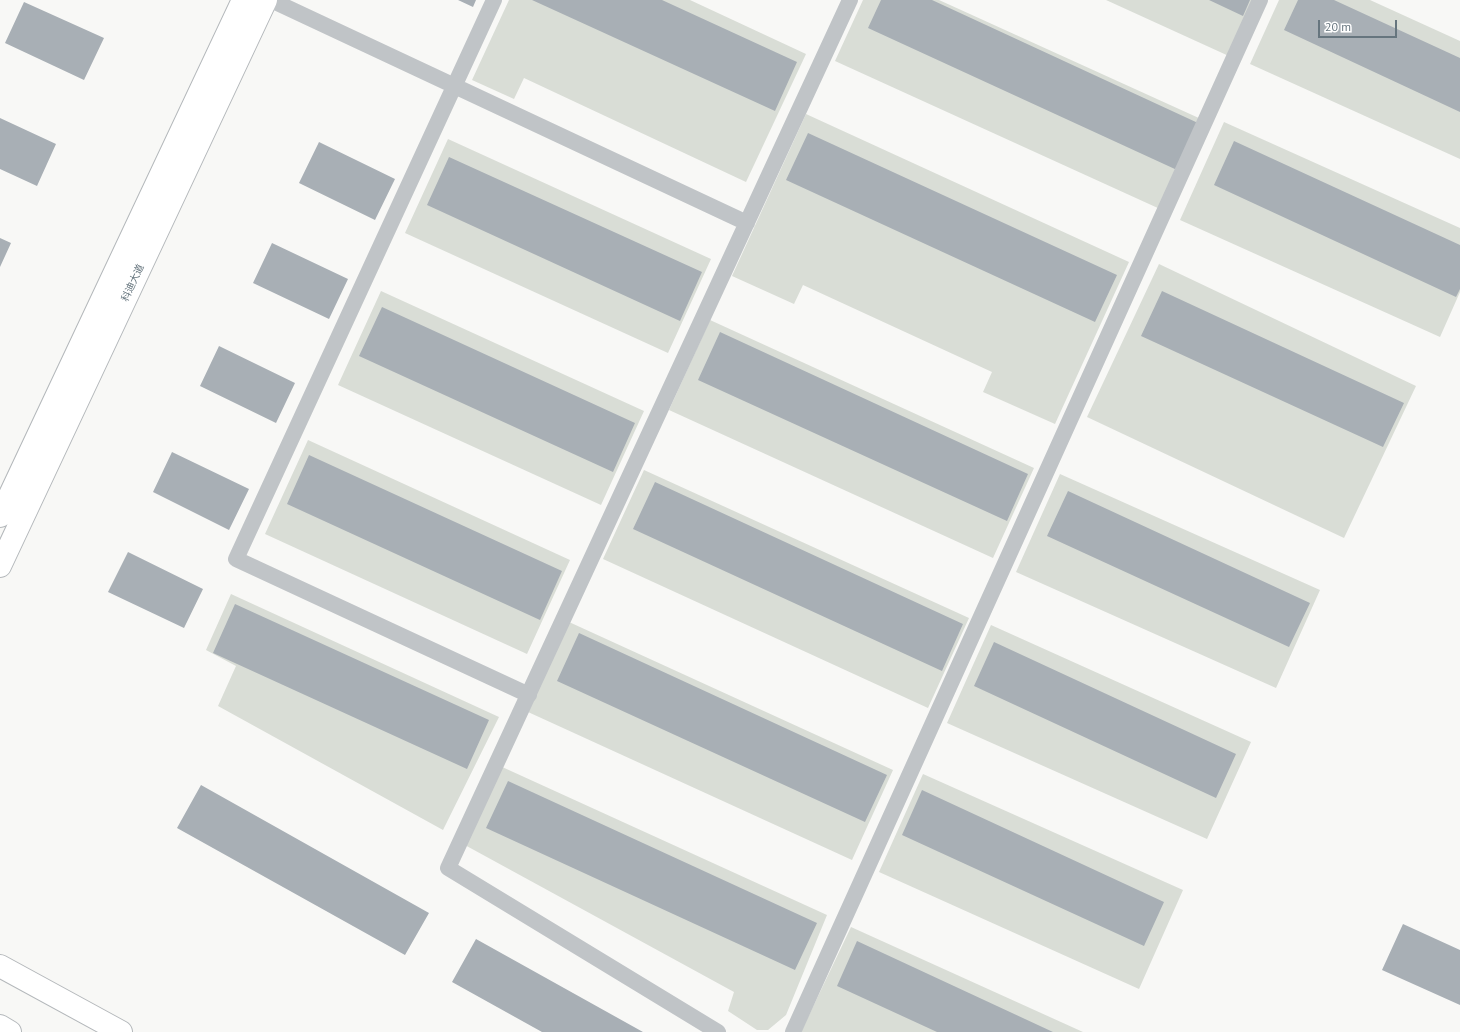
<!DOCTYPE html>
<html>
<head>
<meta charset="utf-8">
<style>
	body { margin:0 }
	#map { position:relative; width:1460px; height:1032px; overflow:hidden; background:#f8f8f6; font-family:"PT Sans",sans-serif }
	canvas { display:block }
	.scale { position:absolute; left:1318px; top:20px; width:79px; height:18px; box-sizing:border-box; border:2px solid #66757e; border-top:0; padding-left:5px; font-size:12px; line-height:14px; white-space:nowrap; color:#66757e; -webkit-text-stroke:3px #fff; paint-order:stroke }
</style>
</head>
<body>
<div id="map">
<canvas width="1460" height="1032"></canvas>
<div class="scale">20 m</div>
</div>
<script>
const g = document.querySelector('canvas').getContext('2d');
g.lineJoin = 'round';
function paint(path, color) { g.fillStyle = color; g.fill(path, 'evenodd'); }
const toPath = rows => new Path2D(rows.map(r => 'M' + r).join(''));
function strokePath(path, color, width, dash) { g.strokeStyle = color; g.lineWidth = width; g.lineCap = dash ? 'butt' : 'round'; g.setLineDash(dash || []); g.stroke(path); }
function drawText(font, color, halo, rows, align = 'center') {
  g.font = font + ' "PT Sans","Noto Sans SC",sans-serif'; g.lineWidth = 4; g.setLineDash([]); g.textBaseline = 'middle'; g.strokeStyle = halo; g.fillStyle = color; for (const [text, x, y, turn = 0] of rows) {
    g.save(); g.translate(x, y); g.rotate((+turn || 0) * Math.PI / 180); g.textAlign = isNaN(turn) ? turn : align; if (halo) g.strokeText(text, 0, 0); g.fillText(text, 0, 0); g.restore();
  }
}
const green = toPath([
	[509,0,690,0,806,54,746,182,524,78,514,99,472,80],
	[863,0,939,0,1201,119,1160,209,835,61],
	[1106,0,1257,0,1231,57],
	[1279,0,1370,0,1460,41,1460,159,1250,64],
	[806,114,1129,262,1055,424,983,392,992,372,803,285,794,304,732,276],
	[1224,122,1460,228,1460,292,1440,337,1180,220],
	[448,139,711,259,668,353,405,233],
	[1159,264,1416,386,1344,538,1087,417],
	[381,291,644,411,601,505,338,385],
	[710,320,1034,468,993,558,669,410],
	[308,440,570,560,527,654,265,534],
	[644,470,969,618,928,708,603,559],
	[1060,474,1320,590,1276,688,1016,572],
	[231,594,499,717,443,830,218,706,236,666,206,650],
	[569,622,893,770,852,860,528,712],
	[991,625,1251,742,1207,839,947,723],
	[500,766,827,915,786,1015,768,1030,757,1030,728,1011,734,992,463,844],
	[923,774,1183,890,1139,989,879,872],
	[851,927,1083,1032,801,1032]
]);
const building = toPath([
	[458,0,476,0,473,7],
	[532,0,662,0,797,62,775,111],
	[881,0,932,0,1198,123,1177,170,868,28],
	[1209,0,1250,0,1243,16],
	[1298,0,1334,0,1460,58,1460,112,1284,30],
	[24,2,104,38,84,80,5,43],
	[0,118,56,144,37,186,0,169],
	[808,133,1117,275,1095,322,786,180],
	[1234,141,1460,245,1460,289,1456,297,1214,185],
	[319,142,395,179,375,220,299,183],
	[449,157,702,272,680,321,427,205],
	[0,238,11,243,0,267],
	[272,243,348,279,329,319,253,283],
	[1162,291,1404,403,1383,447,1141,336],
	[382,307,635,423,613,472,359,356],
	[720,332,1028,474,1007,521,698,380],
	[219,346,295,383,276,423,200,386],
	[172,452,249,489,229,530,153,492],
	[309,455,562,571,540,620,287,504],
	[655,482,963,624,942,671,633,529],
	[1068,491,1310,603,1289,647,1047,536],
	[128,552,203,589,184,628,108,592],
	[235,604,489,720,467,769,213,653],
	[579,633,887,775,865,822,557,681],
	[994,642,1236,754,1216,798,974,686],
	[508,781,817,923,795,970,486,828],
	[201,785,429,913,405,955,177,828],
	[922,790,1164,902,1144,946,902,835],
	[1403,924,1460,950,1460,1005,1382,970],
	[476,939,643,1032,542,1032,452,982],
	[857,941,1053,1032,937,1032,837,986]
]);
const lane = toPath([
	[271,0,747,223],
	[494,0,236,559,529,695],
	[718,1032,448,868,850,0],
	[793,1032,1260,0]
]);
const primary = toPath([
	[0,516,243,0],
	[0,566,266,0],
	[0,966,121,1032],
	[0,1026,10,1032]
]);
const streetNames = [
	["科迪大道",133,283,-65]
];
paint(green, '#d9ddd6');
paint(building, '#a8afb5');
strokePath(primary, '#b4b8bb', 24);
strokePath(lane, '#c0c4c7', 16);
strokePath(primary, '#fff', 22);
drawText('10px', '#66757e', '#fff', streetNames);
</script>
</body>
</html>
